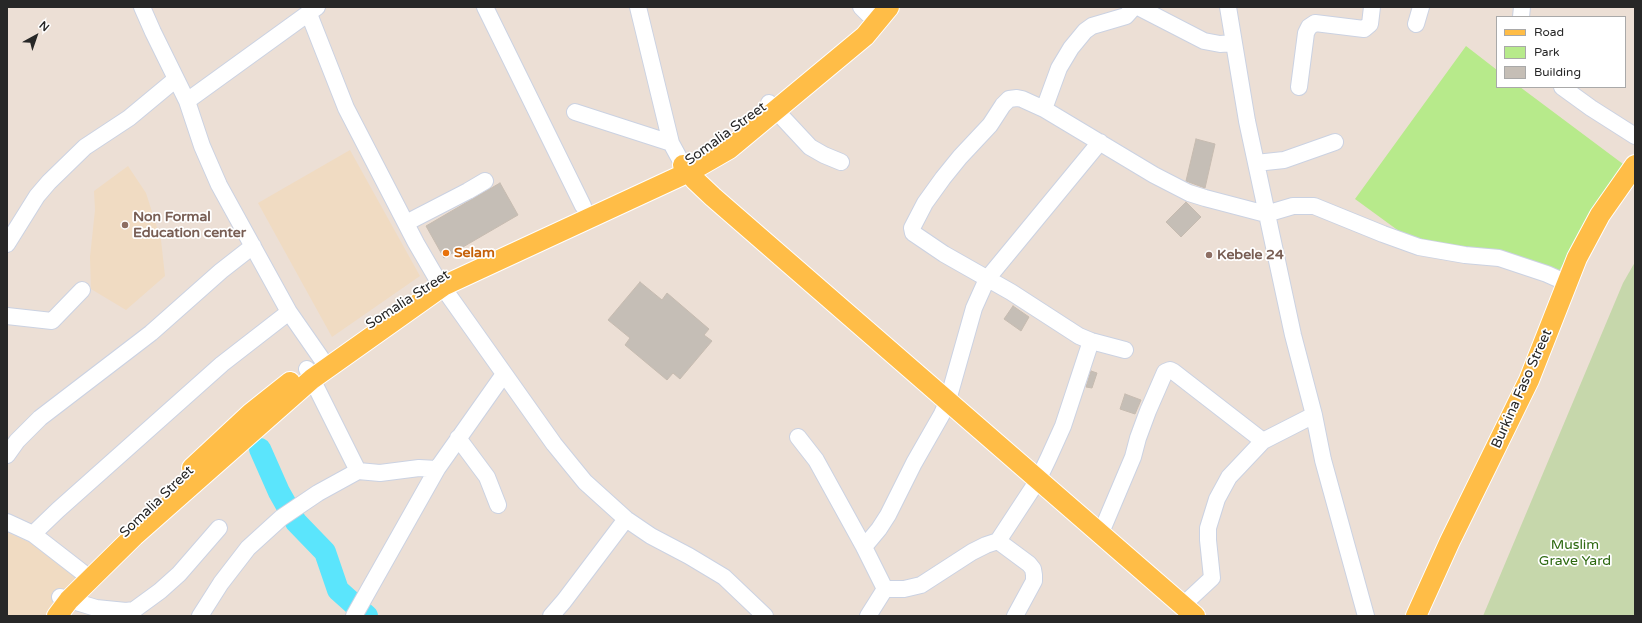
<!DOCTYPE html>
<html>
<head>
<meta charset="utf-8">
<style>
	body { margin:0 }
	#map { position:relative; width:1642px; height:623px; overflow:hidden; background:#ecdfd5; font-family:"Varela Round",sans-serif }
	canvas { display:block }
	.frame { position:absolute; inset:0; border:8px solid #272727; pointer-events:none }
	.legend { position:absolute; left:1496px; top:16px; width:130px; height:72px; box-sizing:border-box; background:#fff; border:1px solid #a9a9a9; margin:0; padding:5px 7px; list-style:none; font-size:12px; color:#272727 }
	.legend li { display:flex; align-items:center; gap:8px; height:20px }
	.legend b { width:20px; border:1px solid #a9a9a9 }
	.north { position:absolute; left:16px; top:16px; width:40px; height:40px; -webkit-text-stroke:3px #fff; paint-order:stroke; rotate:40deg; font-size:11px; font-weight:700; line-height:16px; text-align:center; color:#272727 }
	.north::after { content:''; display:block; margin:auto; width:14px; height:18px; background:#272727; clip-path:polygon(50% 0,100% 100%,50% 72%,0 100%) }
</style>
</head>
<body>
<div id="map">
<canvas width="1642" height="623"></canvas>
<div class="frame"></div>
<ul class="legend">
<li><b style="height:5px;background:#ffbd47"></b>Road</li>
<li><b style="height:11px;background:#b7ea8b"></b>Park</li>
<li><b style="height:11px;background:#c5beb6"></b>Building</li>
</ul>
<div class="north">N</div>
</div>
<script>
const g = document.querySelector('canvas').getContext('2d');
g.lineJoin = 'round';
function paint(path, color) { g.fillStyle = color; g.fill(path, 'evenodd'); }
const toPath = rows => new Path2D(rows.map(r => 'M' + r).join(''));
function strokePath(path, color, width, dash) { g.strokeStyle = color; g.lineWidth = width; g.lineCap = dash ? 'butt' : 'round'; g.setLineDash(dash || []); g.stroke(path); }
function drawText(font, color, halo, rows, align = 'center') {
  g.font = font + ' "Varela Round",sans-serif'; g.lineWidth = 3.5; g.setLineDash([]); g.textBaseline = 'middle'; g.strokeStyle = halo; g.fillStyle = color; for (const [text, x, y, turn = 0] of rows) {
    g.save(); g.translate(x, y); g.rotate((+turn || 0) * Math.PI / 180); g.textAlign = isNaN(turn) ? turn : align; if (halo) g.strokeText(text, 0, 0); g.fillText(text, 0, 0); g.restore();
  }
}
const education = toPath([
	[350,150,420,276,332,337,258,203],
	[128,166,146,193,161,240,165,276,126,310,91,289,90,257,95,210,94,191],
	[7,532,37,546,85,573,47,616,7,616]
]);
const green = toPath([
	[1466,46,1497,70,1497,87,1520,87,1623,164,1553,281,1494,253,1418,245,1355,199]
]);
const cemetery = toPath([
	[1635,262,1635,616,1483,616,1623,283]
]);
const river = toPath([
	[260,449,279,492,296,522,325,552,338,590,367,616]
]);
const building = toPath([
	[1196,139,1215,144,1205,188,1186,181,1196,139],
	[500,183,518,215,444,258,426,226,500,183],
	[1186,202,1201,217,1181,237,1166,222,1186,202],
	[640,282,662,300,667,293,709,329,704,335,712,341,680,379,673,373,667,380,625,345,630,338,608,320,640,282],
	[1013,306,1029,317,1021,331,1004,319,1013,306],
	[1091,371,1097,373,1092,388,1086,387,1091,371],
	[1125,394,1141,400,1135,414,1120,409,1125,394]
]);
const minor = toPath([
	[142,7,153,32,187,101,202,146,219,185,289,312,321,358],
	[485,7,583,206],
	[638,7,671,143,683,165],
	[861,7,868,14],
	[1138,7,1204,41,1220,44,1234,43],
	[1228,7,1247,121,1293,335,1314,415,1323,460,1366,616],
	[309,14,346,108,416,243,437,279,554,444,585,482,626,519,651,536,689,556,724,577,765,616],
	[1521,17,1522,7],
	[1416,24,1421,7],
	[1299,87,1306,33,1309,27,1315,23,1364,29,1370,24,1372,7],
	[1562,87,1591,108,1635,136],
	[187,101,317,7],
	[769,103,810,147,824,155,841,162],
	[1044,109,1059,68,1071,48,1085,31,1092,26,1126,16,1134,7],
	[575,112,671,143],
	[1256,163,1284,160,1335,142],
	[406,223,468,191,485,181],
	[7,244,37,196,49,182,85,147,129,118,176,79],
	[7,316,52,321,82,290],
	[1125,350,1091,341,1079,336,1011,292,944,254,913,233,912,228,925,203,943,178,960,157,990,125,1003,105,1009,99,1017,98,1022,99,1044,109,1154,175,1189,193,1205,198,1266,214,1293,206,1314,206,1383,234,1419,247,1465,255,1499,258,1547,274,1567,283],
	[307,369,358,471],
	[798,437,816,460,864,547,885,589],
	[458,438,487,477,498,505],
	[7,455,17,441,40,418,151,333,221,271,253,246],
	[7,522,33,534,82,572],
	[33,534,58,510,222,364,289,312],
	[1100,535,1133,457,1138,438,1148,411,1165,372,1170,370,1174,372,1263,441],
	[998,541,1029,564,1033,569,1034,575,1034,581,1015,616],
	[864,547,879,529,888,515,914,463,942,414,948,400,974,308,987,279,1100,142],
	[885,589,904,589,921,585,972,552,986,545,998,541,1038,480,1049,457,1063,426,1091,341],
	[60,597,96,608,126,611,134,610,160,591,179,574,219,528],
	[1183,605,1212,578,1208,540,1208,528,1217,499,1229,477,1263,441,1314,415],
	[200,616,221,583,248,548,281,518,318,493,358,471,380,473,419,468,437,469],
	[354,616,437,469,504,374],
	[551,616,564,601,626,519],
	[868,616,885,589]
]);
const major = toPath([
	[683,165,695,180,713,197,1195,616],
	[192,468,251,413,290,382],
	[57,616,69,600,134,536,312,379,443,286,689,172,729,149,865,36,889,7],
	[1416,616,1450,541,1529,380,1577,258,1600,215,1635,165]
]);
const markers = [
	[125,225,4,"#8d6e63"],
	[446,253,4,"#e8710a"],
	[1209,255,4,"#8d6e63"]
];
const streetNames = [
	["Somalia Street",726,134,-36],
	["Somalia Street",408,300,-33],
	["Burkina Faso Street",1522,389,-66],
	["Somalia Street",157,502,-44]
];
const educationNames = [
	["Non Formal",133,217],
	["Education center",133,233],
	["Kebele 24",1217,255]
];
const foodNames = [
	["Selam",454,253]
];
const parkNames = [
	["Muslim",1575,545],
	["Grave Yard",1575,561]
];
paint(education, '#f0dbc2');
paint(green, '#b7ea8b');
paint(cemetery, '#c6d7ab');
strokePath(river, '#5be5fc', 22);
paint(building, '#c5beb6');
strokePath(building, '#c6bbb0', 1);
strokePath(minor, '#cbd2e2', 18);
strokePath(major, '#fff', 22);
strokePath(minor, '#fff', 16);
strokePath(major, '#ffbd47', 20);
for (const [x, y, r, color] of markers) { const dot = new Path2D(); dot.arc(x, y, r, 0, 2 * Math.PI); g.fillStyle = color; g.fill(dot); strokePath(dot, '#fff', 1.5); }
drawText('14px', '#272727', '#fff', streetNames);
drawText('bold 14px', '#785e54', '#fff', educationNames, 'left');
drawText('bold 14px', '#c56008', '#fff', foodNames, 'left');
drawText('14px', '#2e6911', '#fff', parkNames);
</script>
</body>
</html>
